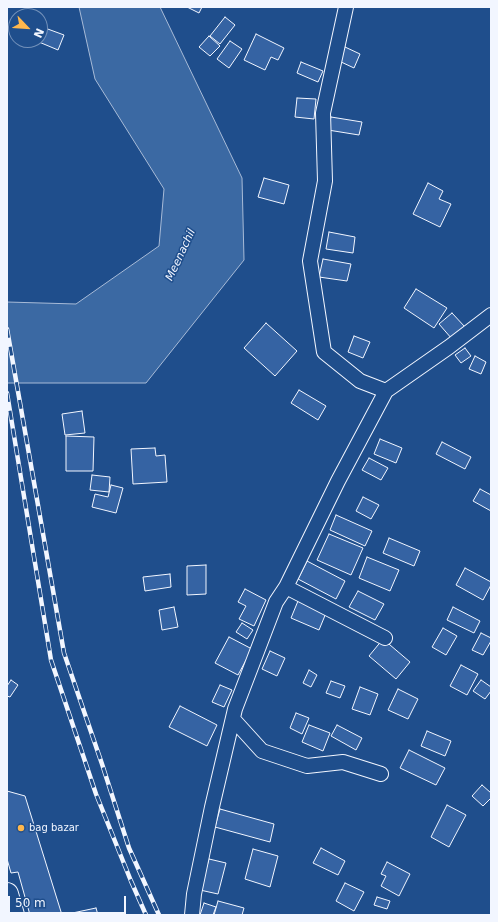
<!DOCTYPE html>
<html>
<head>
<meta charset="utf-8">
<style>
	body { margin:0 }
	#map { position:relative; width:498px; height:922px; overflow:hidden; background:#1f4e8c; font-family:"DejaVu Sans",sans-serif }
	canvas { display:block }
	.frame { position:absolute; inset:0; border:8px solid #f2f6ff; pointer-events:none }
	.north { position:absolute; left:8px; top:8px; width:40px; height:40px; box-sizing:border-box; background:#1f4e8c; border:1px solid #7391ba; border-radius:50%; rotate:115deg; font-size:11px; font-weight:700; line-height:16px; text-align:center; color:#f2f6ff }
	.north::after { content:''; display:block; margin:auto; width:14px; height:18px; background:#ffb74d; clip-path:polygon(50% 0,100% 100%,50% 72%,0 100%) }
	.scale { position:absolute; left:8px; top:896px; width:118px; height:18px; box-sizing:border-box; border:2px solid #f2f6ff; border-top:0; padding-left:5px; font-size:12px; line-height:14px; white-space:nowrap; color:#f2f6ff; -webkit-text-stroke:3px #1f4e8c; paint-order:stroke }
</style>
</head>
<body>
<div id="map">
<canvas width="498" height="922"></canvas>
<div class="frame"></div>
<div class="north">N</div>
<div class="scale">50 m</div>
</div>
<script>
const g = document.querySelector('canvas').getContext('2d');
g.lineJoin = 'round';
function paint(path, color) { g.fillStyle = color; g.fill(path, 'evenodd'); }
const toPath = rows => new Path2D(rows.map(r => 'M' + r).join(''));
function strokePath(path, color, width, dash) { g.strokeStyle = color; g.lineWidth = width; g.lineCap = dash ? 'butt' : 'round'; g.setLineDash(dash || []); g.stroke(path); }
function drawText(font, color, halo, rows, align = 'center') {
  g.font = font + ' "DejaVu Sans",sans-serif'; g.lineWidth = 3; g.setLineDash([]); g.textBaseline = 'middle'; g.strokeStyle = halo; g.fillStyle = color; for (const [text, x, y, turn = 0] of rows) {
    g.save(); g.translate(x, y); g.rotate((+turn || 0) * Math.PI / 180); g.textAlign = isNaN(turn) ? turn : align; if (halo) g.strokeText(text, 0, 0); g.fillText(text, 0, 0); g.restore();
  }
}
const water = toPath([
	[79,7,160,7,242,178,244,260,146,383,7,383,7,302,76,304,159,246,164,189,95,79,79,7]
]);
const building = toPath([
	[187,7,202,7,199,13,187,7],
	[225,17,235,25,220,44,210,36,225,17],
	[45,28,64,35,58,50,39,42,45,28],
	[256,34,284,48,278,60,271,57,265,70,244,60,256,34],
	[209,36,220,46,210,56,199,47,209,36],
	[230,41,242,49,229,68,217,59,230,41],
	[345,47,360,54,354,68,339,61,345,47],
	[301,62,323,71,318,82,297,73,301,62],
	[297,98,316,99,314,119,295,117,297,98],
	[331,117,362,122,359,135,328,130,331,117],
	[264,178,289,185,284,204,258,197,264,178],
	[428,183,443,191,439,199,451,204,440,227,413,214,428,183],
	[329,232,355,237,353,253,326,249,329,232],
	[323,259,351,264,347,281,319,277,323,259],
	[416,289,447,308,434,328,404,308,416,289],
	[452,313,465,327,452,339,439,324,452,313],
	[266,323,297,351,275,376,244,348,266,323],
	[354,336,370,342,363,358,348,352,354,336],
	[465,348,471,356,461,363,455,355,465,348],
	[475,356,486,362,481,374,469,369,475,356],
	[299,390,326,406,318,420,291,403,299,390],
	[82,411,85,433,65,435,62,414,82,411],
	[66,436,94,437,93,471,66,471,66,436],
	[380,439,402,448,396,463,374,454,380,439],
	[442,442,471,457,465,469,436,454,442,442],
	[155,448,156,456,165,455,167,482,133,484,131,449,155,448],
	[369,458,388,468,381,480,362,470,369,458],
	[92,475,110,477,109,492,90,490,92,475],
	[111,485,123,488,116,513,92,507,95,494,108,497,111,485],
	[480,489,491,495,491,511,473,501,480,489],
	[363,497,379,505,371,519,356,511,363,497],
	[336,515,372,531,365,546,330,530,336,515],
	[329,534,363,548,351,575,317,560,329,534],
	[389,538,420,551,414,566,383,553,389,538],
	[367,557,399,570,390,591,359,578,367,557],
	[307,561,345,581,336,599,298,579,307,561],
	[206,565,206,594,187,595,187,566,206,565],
	[465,568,491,582,491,585,483,600,456,585,465,568],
	[170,574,171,587,145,591,143,577,170,574],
	[245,589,266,600,254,626,239,619,246,606,238,602,245,589],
	[358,591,384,604,375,620,349,607,358,591],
	[298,601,326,613,319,630,291,618,298,601],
	[174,607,178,627,162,630,159,610,174,607],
	[453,607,480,621,474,633,447,620,453,607],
	[242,623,253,630,247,639,236,632,242,623],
	[443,628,457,636,446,655,432,647,443,628],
	[481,633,491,638,491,641,483,655,472,650,481,633],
	[229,637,252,649,238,675,215,663,229,637],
	[383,639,410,662,396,679,369,656,383,639],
	[270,651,285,658,277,676,262,669,270,651],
	[461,665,478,674,467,695,450,686,461,665],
	[309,670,317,675,311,687,303,683,309,670],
	[11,680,18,685,10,697,7,696,7,686,11,680],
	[481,680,491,687,491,691,485,699,473,691,481,680],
	[331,681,345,686,340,698,326,693,331,681],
	[220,685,232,690,224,707,212,702,220,685],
	[360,687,378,694,370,715,352,709,360,687],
	[398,689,418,699,408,719,388,710,398,689],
	[180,706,217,725,207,746,169,727,180,706],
	[296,713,309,718,302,734,290,728,296,713],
	[309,725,330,733,323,751,302,742,309,725],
	[337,725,362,738,356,750,331,736,337,725],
	[427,731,451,741,445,756,421,746,427,731],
	[409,750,445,768,436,785,400,768,409,750],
	[482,785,491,793,491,798,483,806,472,796,482,785],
	[7,791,25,796,62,915,30,915,18,872,11,873,7,859,7,791],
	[447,805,466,815,449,847,431,837,447,805],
	[220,809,274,824,270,842,215,827,220,809],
	[321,848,345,861,338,875,313,863,321,848],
	[253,849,278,856,270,887,245,879,253,849],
	[209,859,226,863,218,894,200,890,209,859],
	[387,862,410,874,399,896,381,886,386,876,381,874,387,862],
	[345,883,364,892,354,911,336,901,345,883],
	[377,897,390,901,387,909,374,905,377,897],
	[218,901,244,908,242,915,214,915,218,901],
	[204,903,216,907,213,915,200,915,204,903],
	[96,908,98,915,63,915,96,908]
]);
const minor = toPath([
	[346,7,323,113,325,181,310,261,324,352,360,381,386,391],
	[286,587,385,638],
	[233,719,262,751,307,766,343,762,381,774],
	[192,915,194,894,212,807,235,709,276,602,286,587,338,481,386,391,449,347,491,315]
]);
const primary = toPath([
	[7,894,13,915]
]);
const rail = toPath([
	[7,329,64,653,102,764,129,848,159,915],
	[7,393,51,660,96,794,131,881,146,915]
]);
const markers = [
	[21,828,4,"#ffb74d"]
];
const poiNames = [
	["bag bazar",29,828]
];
const waterNames = [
	["Meenachil",181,255,-65]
];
paint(water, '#3b69a3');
strokePath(water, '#a8bbd7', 1);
paint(building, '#3563a3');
strokePath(building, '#f2f6ff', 1);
strokePath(minor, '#f2f6ff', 16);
strokePath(primary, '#f2f6ff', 24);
strokePath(minor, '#1f4e8c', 14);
strokePath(primary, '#1f4e8c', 22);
strokePath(rail, '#f2f6ff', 4.5);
strokePath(rail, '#1f4e8c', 3, [9]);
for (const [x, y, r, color] of markers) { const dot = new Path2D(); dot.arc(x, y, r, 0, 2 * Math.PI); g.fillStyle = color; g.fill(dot); strokePath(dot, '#1f4e8c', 1.5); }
drawText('10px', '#f2f6ff', '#1f4e8c', poiNames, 'left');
drawText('italic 11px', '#f2f6ff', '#1f4e8c', waterNames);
</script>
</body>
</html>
